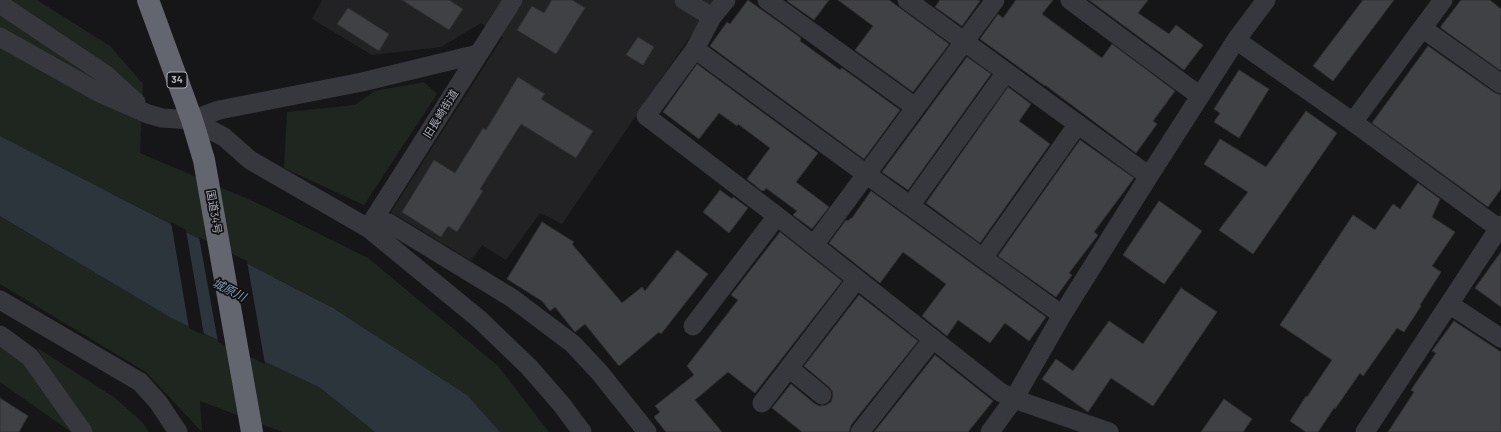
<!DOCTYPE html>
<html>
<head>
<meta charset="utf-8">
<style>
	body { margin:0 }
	canvas { display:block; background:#161618 }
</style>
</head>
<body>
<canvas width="1501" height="432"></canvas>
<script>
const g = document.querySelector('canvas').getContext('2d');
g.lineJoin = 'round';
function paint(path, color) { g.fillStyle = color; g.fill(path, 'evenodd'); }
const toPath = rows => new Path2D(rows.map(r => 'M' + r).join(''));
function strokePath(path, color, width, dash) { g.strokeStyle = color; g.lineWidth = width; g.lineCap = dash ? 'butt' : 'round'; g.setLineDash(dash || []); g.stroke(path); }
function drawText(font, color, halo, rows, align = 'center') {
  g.font = font + ' Barlow,"Noto Sans JP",sans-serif'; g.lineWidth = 3.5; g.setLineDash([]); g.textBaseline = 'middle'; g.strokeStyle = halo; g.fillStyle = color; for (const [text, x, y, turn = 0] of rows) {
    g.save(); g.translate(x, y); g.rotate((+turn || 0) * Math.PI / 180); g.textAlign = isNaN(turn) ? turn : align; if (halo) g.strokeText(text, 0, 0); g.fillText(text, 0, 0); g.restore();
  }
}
const built = toPath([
	[322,0,715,0,562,224,540,213,506,260,482,245,471,261,391,212,503,37,481,23,441,47,372,55,312,19]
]);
const green = toPath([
	[0,0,37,0,110,46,143,84,140,153,257,203,368,258,498,366,549,432,500,432,467,395,333,308,0,136],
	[424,82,437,94,364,205,284,168,287,112,355,105,375,91],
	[0,216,173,319,319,387,375,432,282,432,200,401,202,432,146,372,0,284],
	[0,347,54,375,36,347,115,398,143,423,149,432,71,432,0,382]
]);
const water = toPath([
	[0,136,333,308,467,395,500,432,375,432,319,387,173,319,0,216]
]);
const pier = toPath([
	[171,222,186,230,204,335,189,328],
	[199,237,247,261,265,364,218,342]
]);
const building = toPath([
	[402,0,449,0,463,9,449,30,402,0],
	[552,0,572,0,585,8,556,54,517,30,532,6,544,13,552,0],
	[748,0,801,38,800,41,840,70,842,68,900,110,864,159,710,46,727,22,730,24,748,0],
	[788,0,829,0,814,20,787,1,788,0],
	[838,0,889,0,949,44,913,92,855,50,873,26,838,0],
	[940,0,978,0,980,1,962,26,935,7,940,0],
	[1016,0,1053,0,1042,14,1102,58,1112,44,1175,91,1153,121,1157,124,1136,153,1045,85,1045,86,980,39,998,14,1003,18,1016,0],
	[1089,0,1148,0,1138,13,1169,34,1176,25,1203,45,1184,70,1089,0],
	[1363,0,1394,0,1333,81,1313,66,1363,0],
	[1461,0,1490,0,1501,9,1501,71,1441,28,1441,26,1461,0],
	[348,8,389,34,379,51,337,24,348,8],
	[638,37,654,47,643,65,626,55,638,37],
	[1428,46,1495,93,1501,95,1501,189,1488,207,1372,123,1428,46],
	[967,57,991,74,908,190,882,172,967,57],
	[697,64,818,153,796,182,829,207,812,229,793,215,797,211,766,188,764,191,763,190,762,191,747,179,770,148,738,124,737,126,719,113,699,139,663,112,697,64],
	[1239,70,1269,89,1239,138,1214,122,1220,113,1214,109,1239,70],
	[518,77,545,94,541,99,593,131,576,158,521,124,480,189,483,191,457,232,448,226,441,237,402,212,434,160,455,173,483,128,486,130,518,77],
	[1008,87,1031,104,1019,121,1050,144,980,243,926,203,1008,87],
	[1306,111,1337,133,1253,254,1219,230,1248,192,1204,164,1220,139,1266,167,1306,111],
	[1080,140,1134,178,1094,232,1098,235,1069,273,1072,275,1056,297,998,256,1080,140],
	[1418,183,1440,199,1432,217,1455,232,1432,266,1441,272,1420,305,1421,306,1404,332,1397,328,1363,376,1360,373,1335,409,1334,408,1318,432,1306,432,1290,421,1306,396,1307,397,1332,360,1280,325,1353,215,1375,230,1393,204,1400,209,1418,183],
	[720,190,732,199,733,197,748,208,729,233,703,212,720,190],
	[871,191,1046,317,1029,341,1005,323,990,343,958,320,947,336,922,316,946,284,903,252,880,283,829,243,846,220,848,221,851,218,852,218,871,191],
	[1159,201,1202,231,1164,284,1123,255,1159,201],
	[542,222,574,242,572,244,622,303,642,287,645,291,677,250,708,274,661,334,659,332,619,366,585,324,575,332,555,307,550,311,542,301,507,279,542,222],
	[780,232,842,281,755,393,728,372,695,400,722,432,666,432,654,417,660,412,655,406,694,375,687,366,738,300,731,295,780,232],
	[1501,252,1501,307,1475,288,1501,252],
	[1181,288,1217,312,1153,406,1111,378,1088,412,1042,379,1056,359,1073,371,1109,321,1143,344,1181,288],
	[859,295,918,341,851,425,849,432,802,432,772,408,791,384,815,404,820,406,826,405,831,402,833,396,832,391,829,387,804,366,859,295],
	[1454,321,1501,352,1501,432,1388,432,1414,392,1411,390,1436,353,1432,351,1454,321],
	[935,355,993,401,968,432,874,432,935,355],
	[0,398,28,416,19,432,0,432,0,398],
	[1224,399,1252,419,1243,432,1201,432,1224,399]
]);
const street = toPath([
	[684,0,712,17],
	[726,0,712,17,695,49,646,116,777,216,1000,392,1014,399,1109,432],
	[767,0,915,107],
	[907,0,1149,176],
	[1070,0,1200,96],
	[0,4,106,75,136,102],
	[1422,28,1501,84],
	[0,37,98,92,148,114,162,118,192,120,224,137,250,160,368,228,479,319,529,367,562,405,582,432],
	[1236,40,1353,122,1501,230],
	[695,49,866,174,1062,315],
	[192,120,219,110,362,82,478,54],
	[1353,122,1443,0],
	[910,206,1006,72],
	[368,228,389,223,512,298,573,344,600,373,647,432],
	[368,228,513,0],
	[814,245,995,0],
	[983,258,1078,124],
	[0,300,140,382,158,402,178,432],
	[1449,304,1501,338],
	[693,326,777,216],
	[0,335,30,357,83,432],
	[789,368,822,395],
	[762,403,857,279],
	[860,432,933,339],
	[990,432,1014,399,1062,315,1149,176,1236,40,1266,0],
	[1365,432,1501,225]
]);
const highway = toPath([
	[148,0,192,120,204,160,252,432]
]);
const shields = [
	[177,80,20]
];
const shieldNames = [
	["34",177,80]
];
const streetNames = [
	["旧長崎街道",441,114,-58],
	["国道34号",214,212,80]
];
const waterNames = [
	["城原川",229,290,27]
];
paint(built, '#222225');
paint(green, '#1e261f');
paint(water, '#2c353c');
paint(pier, '#161618');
paint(building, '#404145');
strokePath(building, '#303034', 1);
strokePath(street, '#37383d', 19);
strokePath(highway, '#63666e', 22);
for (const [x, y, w] of shields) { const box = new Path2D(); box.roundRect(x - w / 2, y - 8, w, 16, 3); g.fillStyle = '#111113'; g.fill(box); strokePath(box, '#a8adb8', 1); }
drawText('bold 10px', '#a8adb8', null, shieldNames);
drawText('11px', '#a8adb8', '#111113', streetNames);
drawText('italic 12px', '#7f9bb3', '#111113', waterNames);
</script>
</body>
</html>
